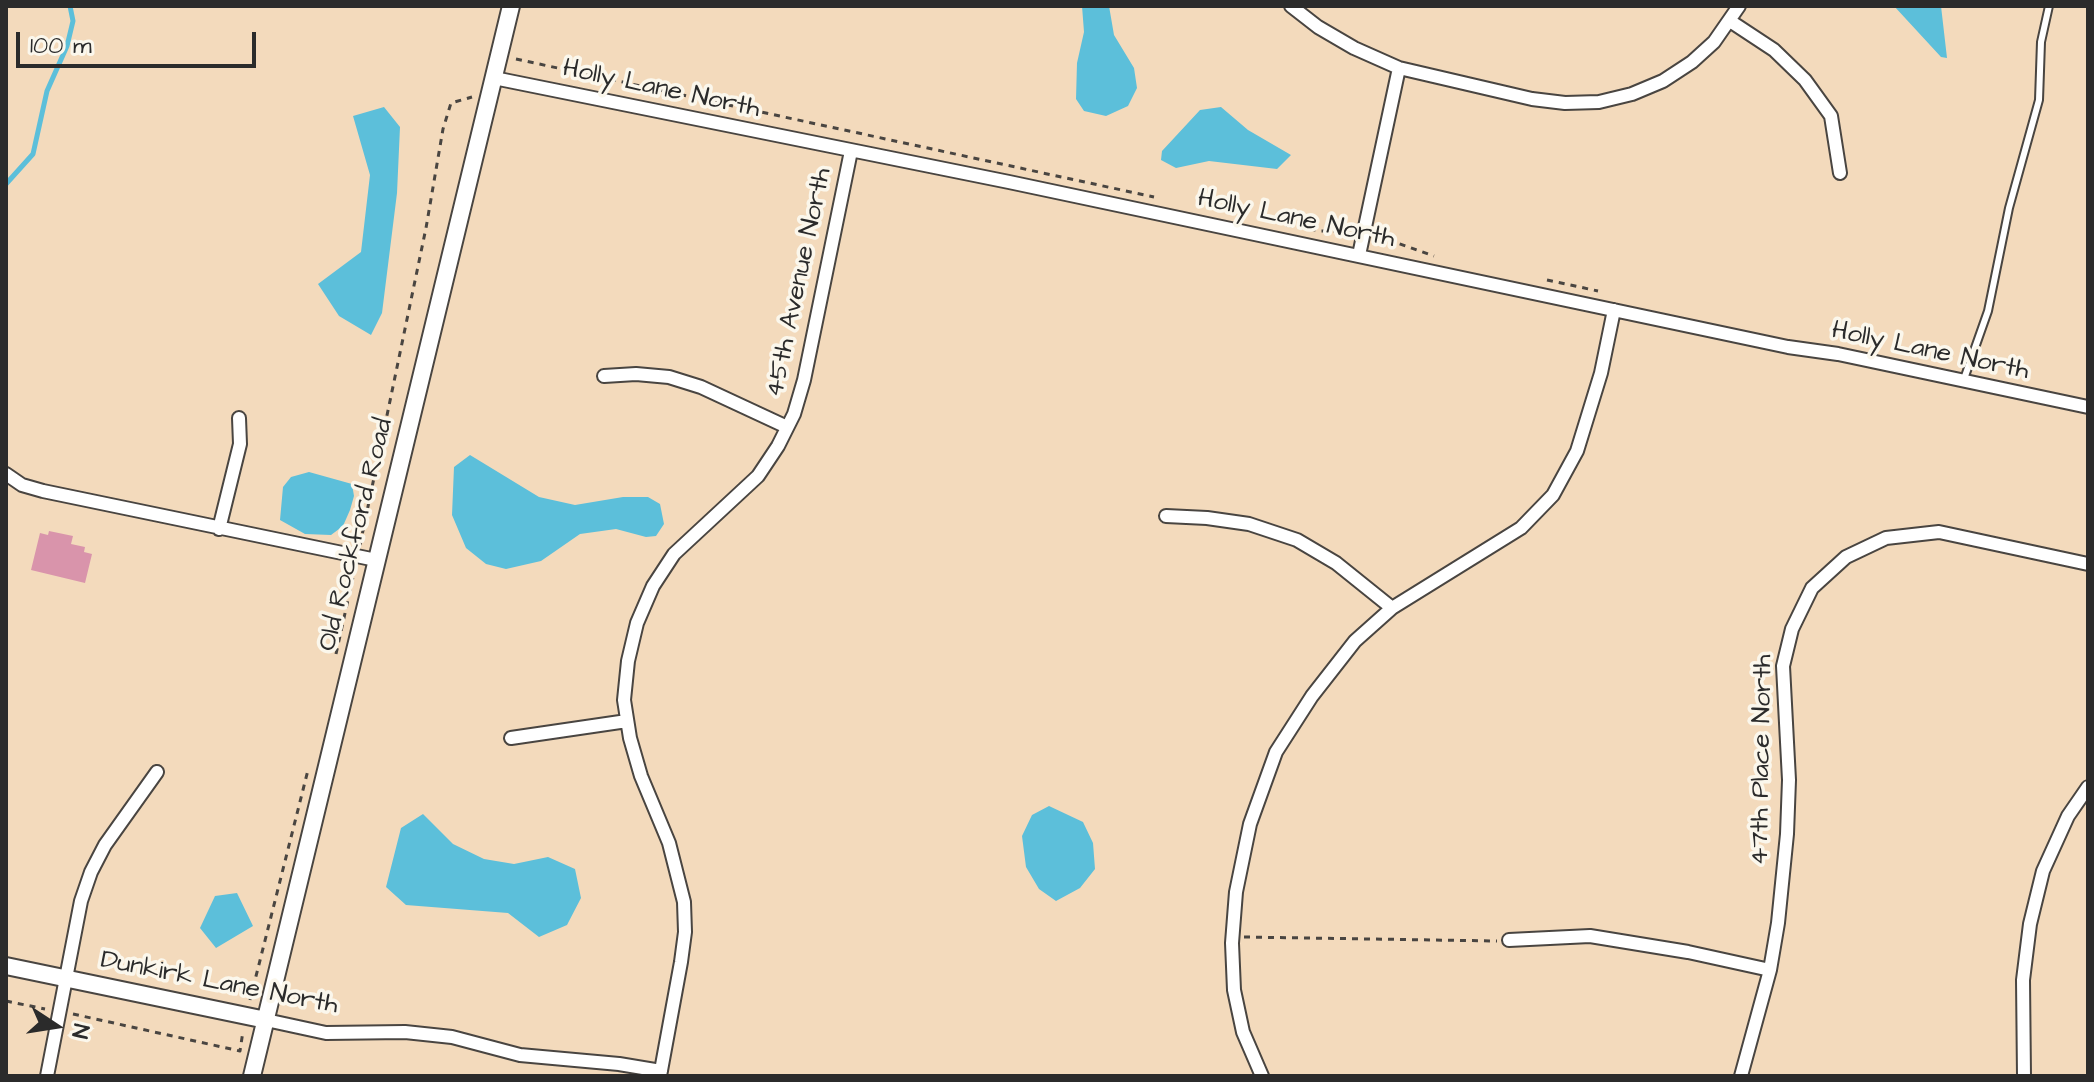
<!DOCTYPE html>
<html>
<head>
<meta charset="utf-8">
<style>
	body { margin:0 }
	#map { position:relative; width:2094px; height:1082px; overflow:hidden; background:#f3dabc; font-family:"Architects Daughter",sans-serif }
	canvas { display:block }
	.frame { position:absolute; inset:0; border:8px solid #2b2b2b; pointer-events:none }
	.north { position:absolute; left:16px; top:986px; width:80px; height:80px; -webkit-text-stroke:6px #fbf7ec; paint-order:stroke; rotate:102deg; font-size:22px; font-weight:700; line-height:32px; text-align:center; color:#2b2b2b }
	.north::after { content:''; display:block; margin:auto; width:28px; height:36px; background:#2b2b2b; clip-path:polygon(50% 0,100% 100%,50% 72%,0 100%) }
	.scale { position:absolute; left:16px; top:32px; width:240px; height:36px; box-sizing:border-box; border:4px solid #2b2b2b; border-top:0; padding-left:10px; font-size:24px; line-height:28px; white-space:nowrap; color:#2b2b2b; -webkit-text-stroke:6px #fbf7ec; paint-order:stroke }
</style>
</head>
<body>
<div id="map">
<canvas width="2094" height="1082"></canvas>
<div class="frame"></div>
<div class="north">N</div>
<div class="scale">100 m</div>
</div>
<script>
const g = document.querySelector('canvas').getContext('2d');
g.lineJoin = 'round';
function paint(path, color) { g.fillStyle = color; g.fill(path, 'evenodd'); }
const toPath = rows => new Path2D(rows.map(r => 'M' + r).join(''));
function strokePath(path, color, width, dash) { g.strokeStyle = color; g.lineWidth = width; g.lineCap = dash ? 'butt' : 'round'; g.setLineDash(dash || []); g.stroke(path); }
function drawText(font, color, halo, rows, align = 'center') {
  g.font = font + ' "Architects Daughter",sans-serif'; g.lineWidth = 7; g.setLineDash([]); g.textBaseline = 'middle'; g.strokeStyle = halo; g.fillStyle = color; for (const [text, x, y, turn = 0] of rows) {
    g.save(); g.translate(x, y); g.rotate((+turn || 0) * Math.PI / 180); g.textAlign = isNaN(turn) ? turn : align; if (halo) g.strokeText(text, 0, 0); g.fillText(text, 0, 0); g.restore();
  }
}
const water = toPath([
	[1082,6,1109,6,1114,35,1134,68,1137,88,1128,106,1106,116,1084,111,1076,99,1077,63,1084,32],
	[1894,6,1941,6,1947,58,1941,57],
	[384,107,400,127,397,193,382,313,371,335,339,316,318,284,361,252,370,175,353,116],
	[1221,107,1248,130,1291,155,1277,169,1209,161,1176,168,1161,160,1162,151,1200,110],
	[470,455,539,497,575,505,623,497,648,497,660,504,664,524,656,536,646,537,616,529,580,534,541,561,506,569,486,564,466,548,452,515,454,467],
	[309,472,352,484,354,496,350,510,343,526,331,535,305,534,280,520,283,487,291,477],
	[1049,806,1083,822,1093,843,1095,869,1080,888,1056,901,1039,889,1026,867,1022,836,1032,815],
	[423,814,453,844,484,859,514,864,548,857,575,869,581,898,567,925,539,937,508,913,406,905,386,887,401,828],
	[237,893,253,926,216,948,200,928,215,896]
]);
const stream = toPath([
	[6,184,33,154,47,91,67,46,73,21,70,6]
]);
const building = toPath([
	[49,531,73,536,71,544,85,547,84,552,92,554,85,583,31,570,40,533,48,535]
]);
const path = toPath([
	[516,59,1154,197],
	[1286,225,1321,231,1350,231],
	[1377,236,1434,256],
	[1547,280,1598,291],
	[360,545,426,228,443,129,451,103,472,97],
	[336,654,355,568],
	[1244,937,1497,941],
	[250,1000,308,770],
	[6,1001,45,1009],
	[73,1014,240,1051,243,1031]
]);
const service = toPath([
	[1964,379,1988,311,2009,208,2039,100,2041,42,2049,6]
]);
const minor = toPath([
	[1291,6,1318,27,1354,48,1399,68,1532,99,1565,103,1599,102,1632,94,1663,81,1692,62,1714,42,1739,6],
	[1730,21,1774,50,1805,80,1831,116,1840,173],
	[494,78,1009,182,1788,347,1838,354,2088,407],
	[1359,255,1399,68],
	[604,376,636,374,669,377,701,387,787,427],
	[6,474,22,485,43,491,376,560],
	[1166,516,1207,518,1249,524,1297,540,1336,563,1392,608],
	[219,529,240,444,239,418],
	[511,738,627,721],
	[1509,940,1590,936,1688,952,1770,970],
	[266,1020,326,1033,405,1032,452,1037,520,1055,619,1064,661,1071],
	[47,1076,81,901,91,872,105,845,157,772],
	[660,1076,681,962,685,932,684,902,669,843,641,776,630,738,624,700,628,661,637,623,653,586,674,554,758,476,778,446,794,414,804,380,851,151],
	[1262,1076,1243,1032,1234,990,1232,943,1236,892,1250,824,1276,752,1312,696,1355,641,1392,608,1521,528,1553,495,1577,451,1601,373,1614,310],
	[1741,1076,1770,970,1778,923,1787,834,1789,780,1783,666,1792,629,1812,588,1846,557,1886,538,1939,532,2088,564],
	[2024,1076,2023,980,2030,924,2043,871,2068,816,2088,787]
]);
const tertiary = toPath([
	[6,966,266,1020],
	[252,1076,511,6]
]);
const streetNames = [
	["Holly Lane North",661,90,12],
	["Holly Lane North",1296,220,12],
	["45th Avenue North",800,283,-78],
	["Holly Lane North",1930,352,12],
	["Old Rockford Road",357,535,-76],
	["47th Place North",1763,760,-89],
	["Dunkirk Lane North",219,984,11]
];
paint(water, '#5cbfda');
strokePath(stream, '#5cbfda', 5);
paint(building, '#d994ab');
strokePath(service, '#494541', 10);
strokePath(minor, '#494541', 16);
strokePath(tertiary, '#494541', 20);
strokePath(path, '#494541', 3, [6, 6]);
strokePath(service, '#fff', 6);
strokePath(minor, '#fff', 12);
strokePath(tertiary, '#fff', 16);
drawText('26px', '#2b2b2b', '#fbf7ec', streetNames);
</script>
</body>
</html>
